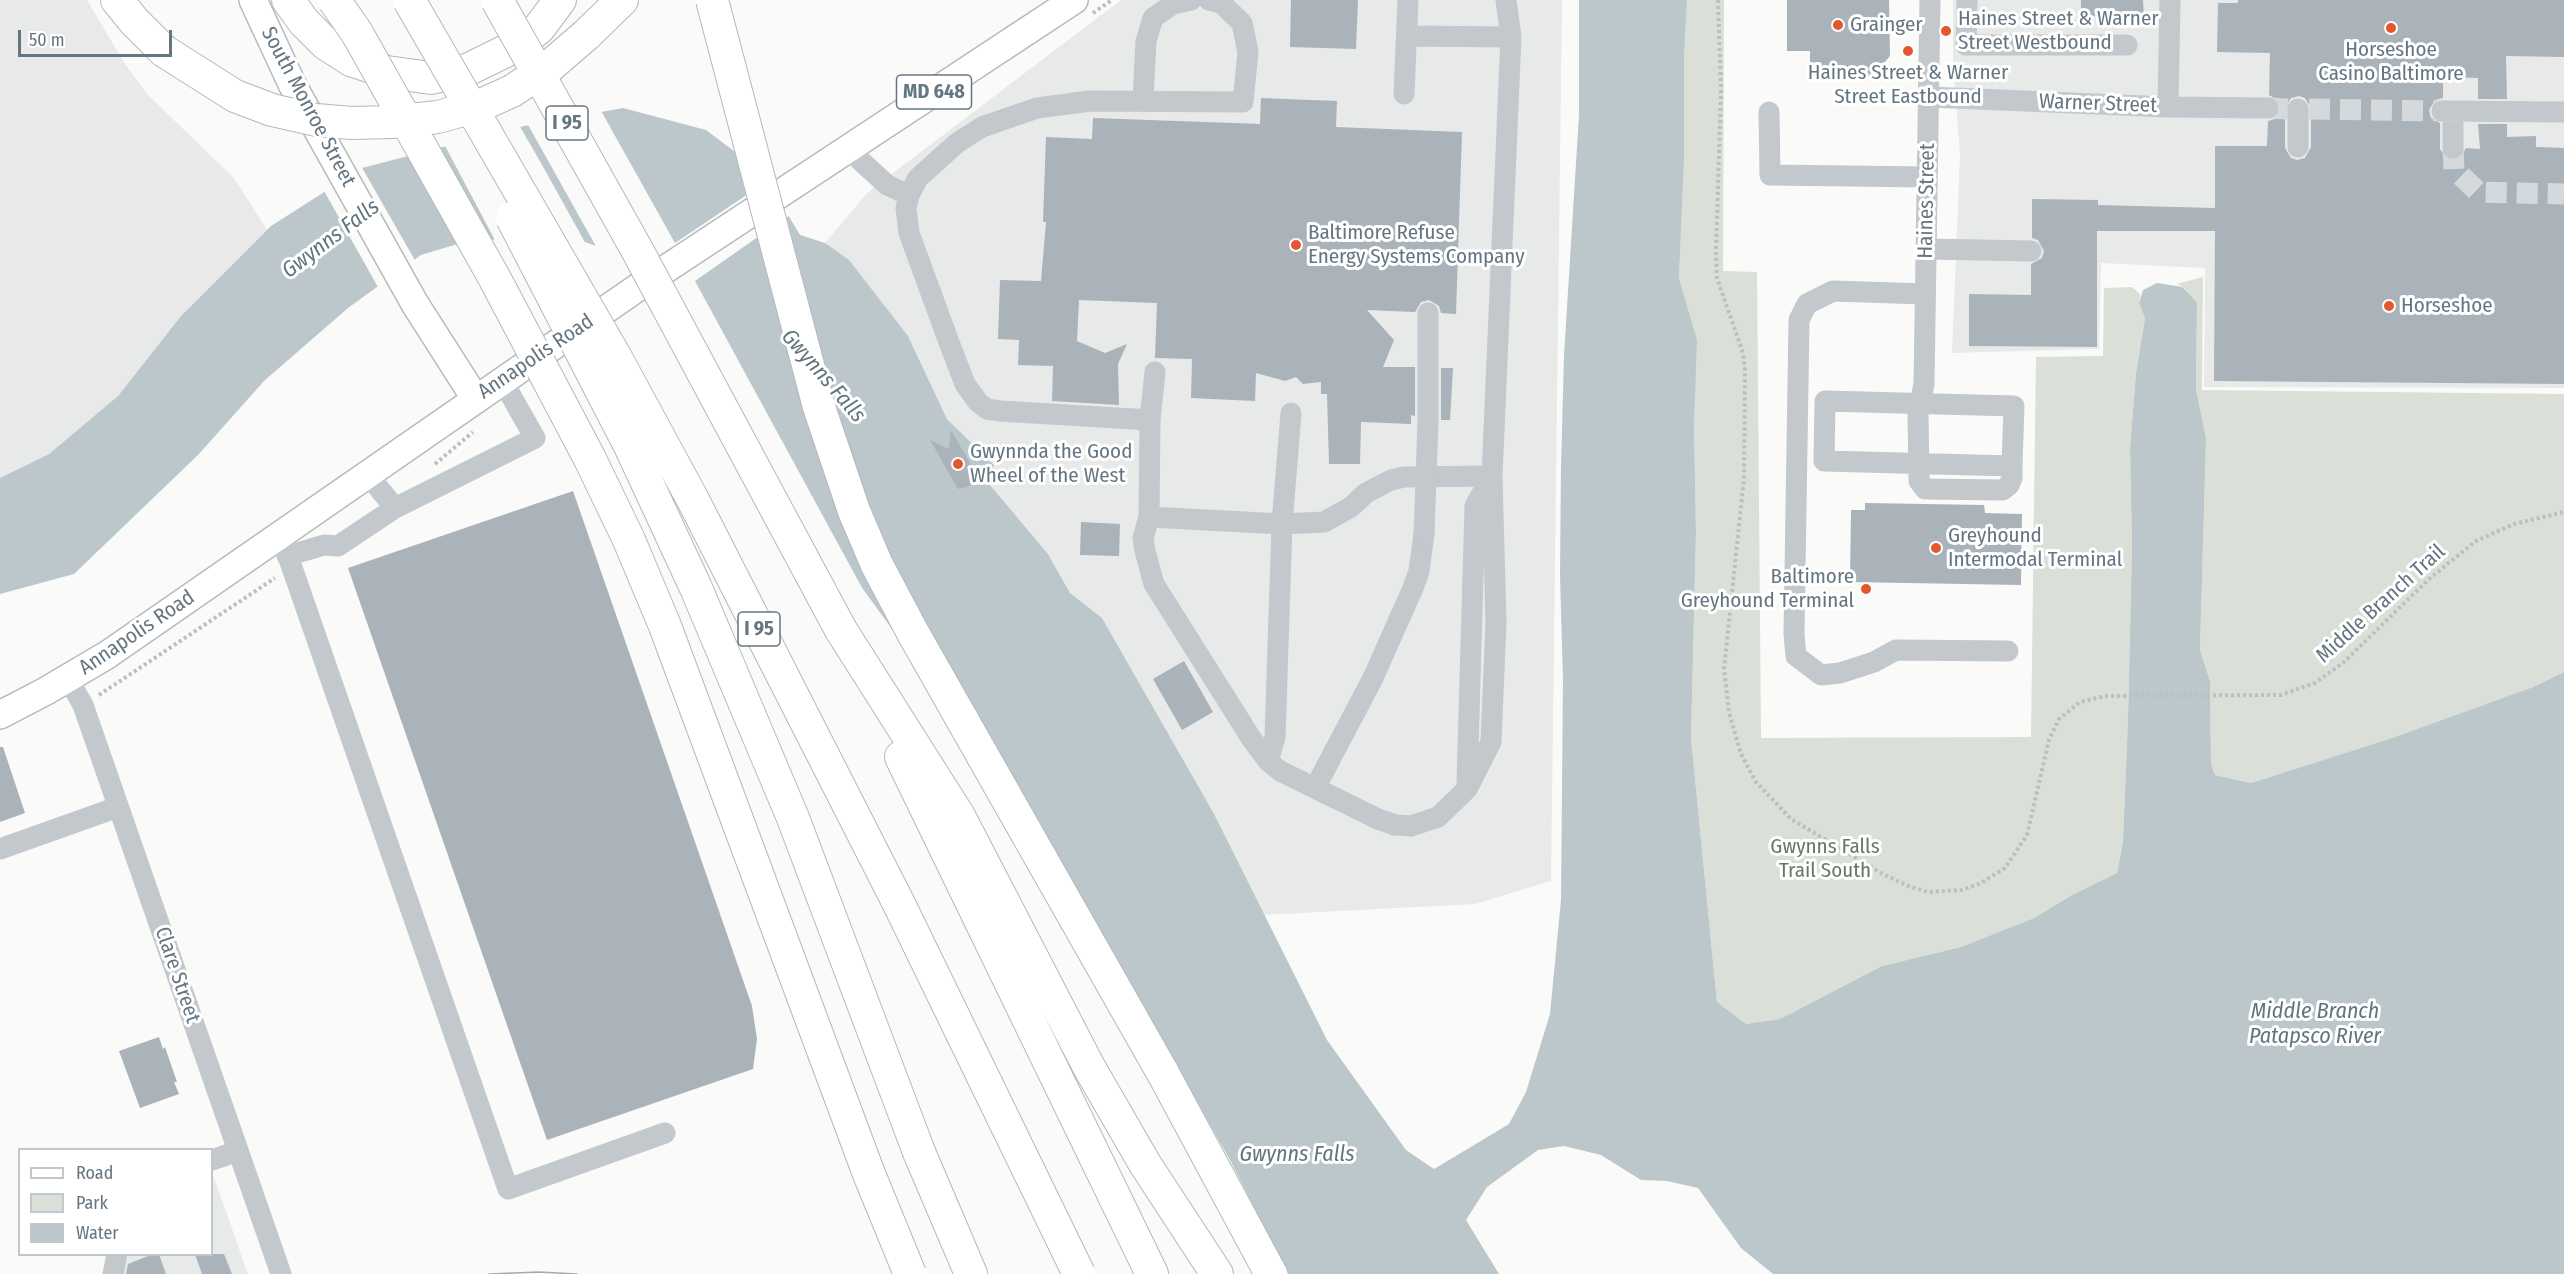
<!DOCTYPE html>
<html>
<head>
<meta charset="utf-8">
<style>
	body { margin:0 }
	#map { position:relative; width:2564px; height:1274px; overflow:hidden; background:#fafaf8; font-family:"Fira Sans Condensed",sans-serif }
	canvas { display:block }
	.legend { position:absolute; left:18px; top:1148px; width:195px; height:108px; box-sizing:border-box; background:#fff; border:2px solid #c1c8cd; margin:0; padding:8px 10px; list-style:none; font-size:18px; color:#657683 }
	.legend li { display:flex; align-items:center; gap:12px; height:30px }
	.legend b { width:30px; border:2px solid #c1c8cd }
	.scale { position:absolute; left:18px; top:30px; width:154px; height:27px; box-sizing:border-box; border:3px solid #657683; border-top:0; padding-left:8px; font-size:18px; line-height:21px; white-space:nowrap; color:#657683; -webkit-text-stroke:4px #fff; paint-order:stroke }
</style>
</head>
<body>
<div id="map">
<canvas width="2564" height="1274"></canvas>
<ul class="legend">
<li><b style="height:8px;background:#fff"></b>Road</li>
<li><b style="height:16px;background:#dadfd7"></b>Park</li>
<li><b style="height:16px;background:#bbc7cb"></b>Water</li>
</ul>
<div class="scale">50 m</div>
</div>
<script>
const g = document.querySelector('canvas').getContext('2d');
g.lineJoin = 'round';
function paint(path, color) { g.fillStyle = color; g.fill(path, 'evenodd'); }
const toPath = rows => new Path2D(rows.map(r => 'M' + r).join(''));
function strokePath(path, color, width, dash) { g.strokeStyle = color; g.lineWidth = width; g.lineCap = dash ? 'butt' : 'round'; g.setLineDash(dash || []); g.stroke(path); }
function drawText(font, color, halo, rows, align = 'center') {
  g.font = font + ' "Fira Sans Condensed",sans-serif'; g.lineWidth = 6; g.setLineDash([]); g.textBaseline = 'middle'; g.strokeStyle = halo; g.fillStyle = color; for (const [text, x, y, turn = 0] of rows) {
    g.save(); g.translate(x, y); g.rotate((+turn || 0) * Math.PI / 180); g.textAlign = isNaN(turn) ? turn : align; if (halo) g.strokeText(text, 0, 0); g.fillText(text, 0, 0); g.restore();
  }
}
const built = toPath([
	[0,0,87,0,125,64,147,94,234,178,267,230,181,316,118,396,49,454,0,478],
	[1121,0,1562,0,1551,881,1475,904,1263,915,1213,812,1102,618,1070,593,1048,554,1007,509,988,484,994,465,947,419,908,336,825,243,868,192],
	[1953,0,2564,0,2564,388,2204,387,2205,268,2101,263,2099,349,1952,353,1960,155,1953,64],
	[212,1172,248,1274,123,1274,128,1255,212,1254]
]);
const green = toPath([
	[1687,0,1724,0,1723,271,1757,272,1761,738,2031,737,2036,357,2103,356,2104,288,2132,287,2140,294,2139,303,2145,318,2136,373,2130,448,2132,545,2128,718,2123,842,2117,873,2072,895,2034,918,1961,947,1882,966,1780,1019,1746,1024,1717,1002,1691,738,1696,532,1694,422,1679,279,1684,161,1684,59],
	[2203,277,2202,390,2564,394,2564,672,2533,687,2392,738,2251,783,2215,775,2211,763,2210,681,2200,650,2206,438,2196,389,2197,304,2184,287,2177,284]
]);
const water = toPath([
	[1579,0,1687,0,1684,59,1684,161,1679,279,1697,340,1694,422,1696,532,1691,738,1717,1002,1746,1024,1780,1019,1882,966,1961,947,2034,918,2072,895,2117,873,2123,842,2128,718,2132,545,2130,448,2136,373,2145,318,2139,303,2143,290,2157,283,2183,287,2197,303,2196,389,2206,438,2200,650,2210,681,2211,763,2215,775,2251,783,2392,738,2533,687,2564,672,2564,1274,1773,1274,1741,1248,1698,1188,1667,1181,1641,1180,1601,1155,1564,1146,1538,1150,1487,1187,1466,1220,1499,1274,1256,1274,942,698,860,585,744,400,628,258,585,242,474,239,421,255,348,308,264,381,199,454,74,574,0,594,0,478,49,454,118,396,181,316,271,226,362,168,524,126,623,108,706,130,763,173,800,235,825,243,849,260,908,336,947,419,994,465,989,484,1048,554,1070,593,1102,618,1213,812,1327,1040,1406,1150,1434,1169,1509,1124,1526,1092,1550,1014,1561,900,1563,679,1560,575,1561,468,1564,356,1579,115]
]);
const pier = toPath([
	[600,109,675,243,751,192,765,172,791,214,784,220,832,401,867,506,891,559,927,626,1230,1160,1288,1274,1262,1274,907,640,762,234,695,281,873,608,742,402,627,261,598,250,527,123],
	[519,125,541,163,587,246,496,242,444,144],
	[361,166,416,262,379,289,323,189]
]);
const building = toPath([
	[1291,0,1358,0,1356,49,1290,47],
	[1787,0,1889,0,1890,56,1872,77,1810,78,1810,51,1787,51],
	[2081,0,2143,0,2144,18,2081,16],
	[2238,0,2564,0,2564,57,2506,56,2507,99,2478,99,2478,78,2443,77,2443,98,2435,100,2429,110,2431,118,2440,123,2440,149,2447,159,2460,159,2466,148,2480,149,2478,124,2507,124,2507,137,2536,136,2536,147,2564,148,2564,384,2214,381,2215,231,2097,231,2097,347,1969,346,1969,294,2031,295,2031,264,2042,258,2044,251,2038,240,2032,238,2032,199,2098,200,2098,205,2215,208,2215,146,2267,146,2268,121,2275,119,2281,109,2279,101,2269,95,2270,53,2217,52,2218,3,2238,3],
	[2299,96,2305,98,2311,108,2311,147,2305,158,2297,160,2291,158,2285,148,2285,109,2291,98],
	[1261,98,1337,101,1336,127,1462,132,1456,314,1441,313,1439,306,1429,300,1421,302,1415,312,1367,310,1394,340,1383,367,1415,367,1415,416,1411,415,1411,424,1361,422,1360,464,1329,464,1327,394,1321,394,1321,382,1303,384,1296,377,1285,381,1256,373,1255,401,1191,398,1192,359,1155,358,1157,303,1079,300,1077,341,1105,353,1127,344,1118,364,1119,405,1052,401,1053,366,1018,365,1019,340,998,339,1000,280,1041,281,1046,222,1043,222,1046,137,1092,139,1093,118,1260,124],
	[1441,368,1453,368,1450,420,1441,420],
	[951,430,978,477,969,486,958,489,930,440,949,449],
	[573,491,752,1006,757,1039,753,1069,547,1140,348,568],
	[1865,503,1984,505,1985,513,2022,514,2021,585,1850,582,1851,510,1865,510],
	[1081,522,1120,524,1119,556,1080,555],
	[1184,661,1213,712,1182,730,1153,679],
	[0,747,3,747,25,813,0,822],
	[159,1037,163,1049,165,1047,177,1082,174,1082,179,1094,140,1108,119,1051],
	[153,1254,159,1254,166,1274,126,1274,128,1264],
	[195,1254,224,1254,232,1274,202,1274]
]);
const minorTunnel = toPath([
	[2268,108,2288,109],
	[2309,109,2442,111],
	[2453,148,2454,169,2478,192,2564,194]
]);
const path = toPath([
	[1718,0,1721,91,1716,252,1717,278,1743,353,1745,371,1744,478,1724,669,1729,712,1741,754,1756,782,1791,819,1883,874,1908,886,1928,892,1962,890,1981,883,2005,868,2027,835,2049,740,2059,719,2080,702,2105,696,2281,695,2315,683,2343,663,2429,579,2476,541,2514,524,2564,512],
	[1093,13,1112,0],
	[435,464,473,432],
	[99,695,275,578]
]);
const minor = toPath([
	[1930,0,1924,384,1918,413,1919,481,1925,489,2003,490,2009,485,2012,478,2012,466],
	[1967,0,1966,45,2127,45],
	[1407,36,1511,37],
	[1404,94,1408,0],
	[1929,97,2168,107,2268,108],
	[1143,100,1146,41,1153,18,1173,4,1191,0],
	[2168,107,2170,0],
	[2442,111,2564,112],
	[1769,112,1770,175,1927,177],
	[2298,147,2298,109],
	[2453,148,2453,111],
	[848,149,887,185,909,195],
	[1926,249,2031,251],
	[1925,294,1833,291,1807,304,1799,320,1794,634,1796,656,1821,675,1840,673,1874,662,1896,650,2008,651],
	[1155,372,1150,420,1149,517,1143,538,1145,551,1154,584,1251,738,1268,761,1280,771,1378,819,1395,825,1411,826,1438,817,1467,789,1491,742,1496,622,1492,476,1511,37,1506,0],
	[1825,401,2014,406,2012,466,1824,461,1825,401],
	[1150,420,1000,411,987,409,978,402,965,384,950,345,909,233,906,208,909,195,918,178,957,143,982,127,1037,108,1090,101,1243,102,1248,52,1242,23,1221,3,1209,0],
	[368,475,395,508,535,438,502,380],
	[1149,517,1282,524,1324,522,1351,507,1366,493,1391,480,1404,477,1492,476],
	[281,536,508,1189,665,1133],
	[287,556,324,545,338,546,395,508],
	[68,679,83,705,281,1274],
	[1268,761,1275,737,1282,524,1291,413],
	[1467,783,1475,506,1492,476],
	[1315,788,1373,678,1413,588,1419,571,1424,534],
	[0,849,118,807],
	[212,1160,238,1151],
	[113,1274,117,1254]
]);
const major = toPath([
	[253,0,293,86,415,304,475,398],
	[0,715,46,691,107,655,637,288,1074,0]
]);
const highway = toPath([
	[117,0,134,21,164,51],
	[288,0,304,22,326,44,351,60,387,72,431,78,467,70,516,46,539,28,560,0],
	[586,35,622,0],
	[841,630,959,816,1089,1067,1145,1164,1217,1274],
	[901,757,1152,1274],
	[919,1152,971,1274]
]);
const tram = toPath([
	[489,1274,539,1272,577,1274]
]);
const minorBridge = toPath([
	[1424,534,1428,421,1428,313]
]);
const highwayBridge = toPath([
	[334,0,357,33,495,279,590,459,629,540,665,626,869,1174,910,1274],
	[409,0,615,356,692,498,899,904,1079,1274],
	[497,0,636,248,841,630],
	[712,0,819,407,854,511,877,565,913,633,1164,1075,1271,1274],
	[164,51,235,96,272,110,316,120,352,123,391,122,438,117,481,105,512,91,550,66,586,35],
	[512,218,631,448,696,588,793,818,919,1152]
]);
const markers = [
	[1838,25,6,"#e4572e"],
	[2391,28,6,"#e4572e"],
	[1946,31,6,"#e4572e"],
	[1908,51,6,"#e4572e"],
	[1296,245,6,"#e4572e"],
	[2389,306,6,"#e4572e"],
	[958,464,6,"#e4572e"],
	[1936,548,6,"#e4572e"],
	[1866,589,6,"#e4572e"]
];
const shields = [
	[934,92,75],
	[567,123,42],
	[759,629,42]
];
const shieldNames = [
	["MD 648",934,92],
	["I 95",567,123],
	["I 95",759,629]
];
const poiNames = [
	["Haines Street & Warner",1958,19],
	["Street Westbound",1958,43],
	["Grainger",1850,25],
	["Horseshoe",2391,50,"center"],
	["Casino Baltimore",2391,74,"center"],
	["Haines Street & Warner",1908,73,"center"],
	["Street Eastbound",1908,97,"center"],
	["Baltimore Refuse",1308,233],
	["Energy Systems Company",1308,257],
	["Horseshoe",2401,306],
	["Gwynnda the Good",970,452],
	["Wheel of the West",970,476],
	["Greyhound",1948,536],
	["Intermodal Terminal",1948,560],
	["Baltimore",1854,577,"right"],
	["Greyhound Terminal",1854,601,"right"]
];
const streetNames = [
	["Warner Street",2098,104,2],
	["South Monroe Street",308,107,62],
	["Haines Street",1927,201,-89],
	["Annapolis Road",536,357,-34],
	["Middle Branch Trail",2381,604,-42],
	["Annapolis Road",137,633,-34],
	["Clare Street",177,975,71]
];
const parkNames = [
	["Gwynns Falls",1825,847],
	["Trail South",1825,871]
];
const waterNames = [
	["Gwynns Falls",331,239,-37],
	["Gwynns Falls",823,376,49],
	["Middle Branch",2315,1012],
	["Patapsco River",2315,1037],
	["Gwynns Falls",1297,1155]
];
paint(built, '#e8e9e9');
paint(green, '#dadfd7');
paint(water, '#bbc7cb');
paint(pier, '#fafaf8');
paint(building, '#aab3b9');
strokePath(minorTunnel, '#d5d9db', 21, [21, 10]);
strokePath(major, '#b5babe', 30);
strokePath(highway, '#b4b9bd', 34);
strokePath(path, '#bbbfc2', 4, [3, 3]);
strokePath(minor, '#c3c8cc', 21);
strokePath(major, '#fff', 27);
strokePath(highway, '#fff', 32);
strokePath(tram, '#a2aab0', 1.5);
strokePath(highwayBridge, '#b4b9bd', 34, []);
strokePath(minorBridge, '#c3c8cc', 21);
strokePath(highwayBridge, '#fff', 32);
for (const [x, y, r, color] of markers) { const dot = new Path2D(); dot.arc(x, y, r, 0, 2 * Math.PI); g.fillStyle = color; g.fill(dot); strokePath(dot, '#fff', 2); }
for (const [x, y, w] of shields) { const box = new Path2D(); box.roundRect(x - w / 2, y - 17, w, 34, 4.5); g.fillStyle = '#fff'; g.fill(box); strokePath(box, '#657683', 1.5); }
drawText('bold 20px', '#657683', null, shieldNames);
drawText('21px', '#657683', '#fff', poiNames, 'left');
drawText('21px', '#657683', '#fff', streetNames);
drawText('21px', '#687a64', '#fff', parkNames);
drawText('italic 22px', '#60757c', '#fff', waterNames);
</script>
</body>
</html>
